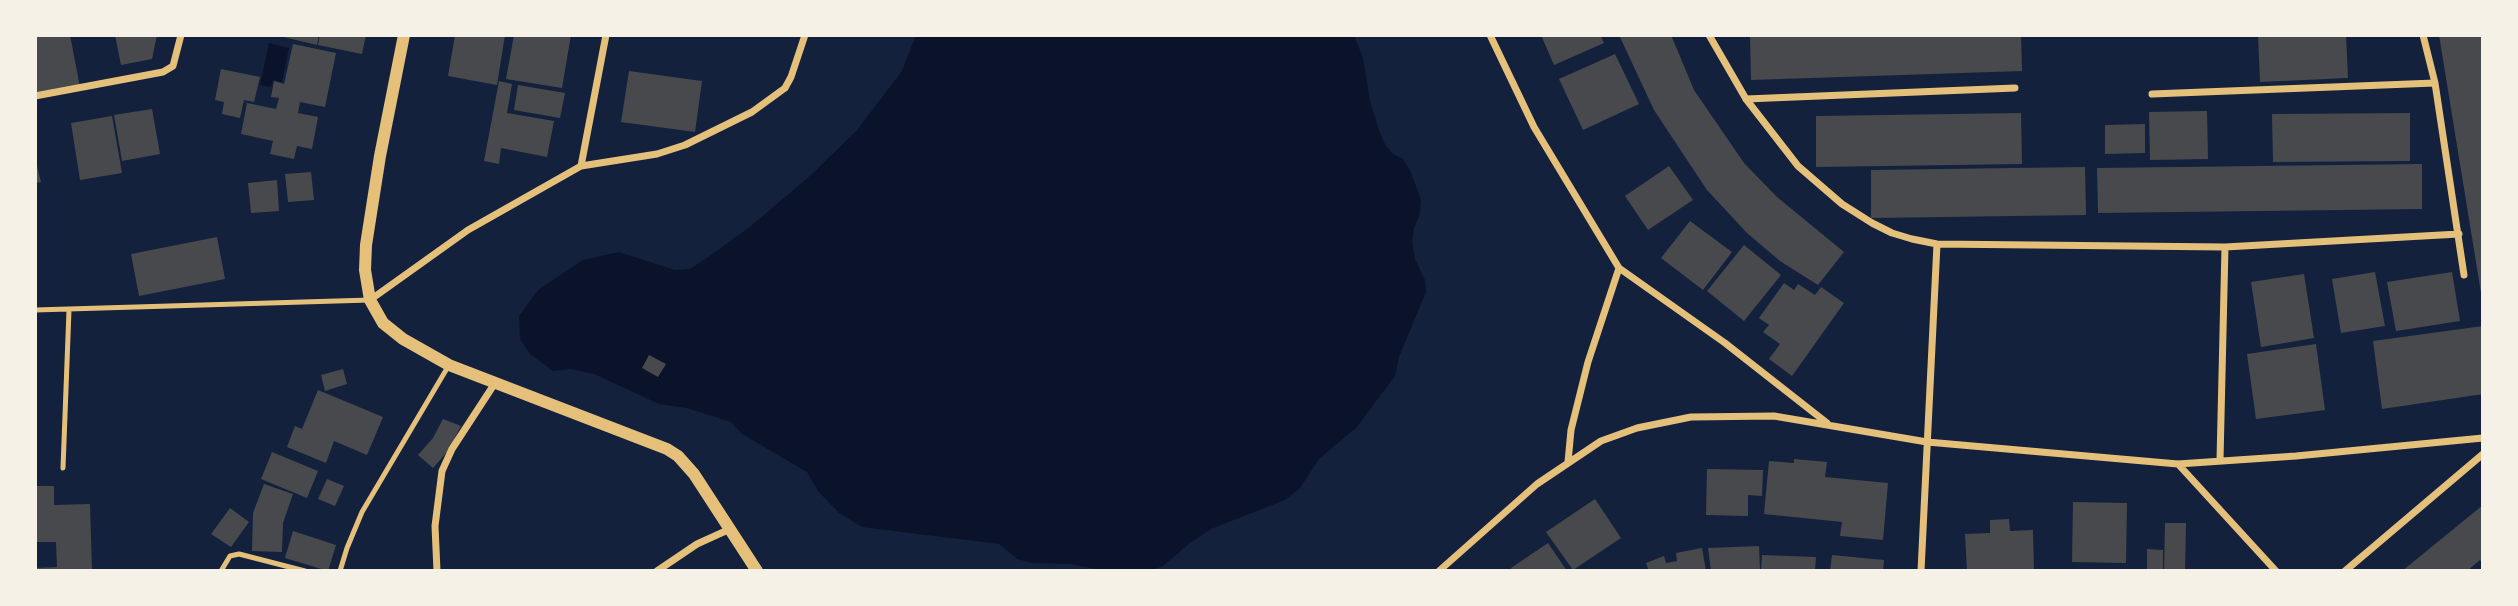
<!DOCTYPE html>
<html>
<head>
<meta charset="utf-8">
<style>
	body { margin:0 }
	#map { position:relative; width:2518px; height:606px; overflow:hidden; background:#14213d; font-family:"PT Sans Narrow",sans-serif }
	canvas { display:block }
	.frame { position:absolute; inset:0; border:37px solid #f6f1e7; pointer-events:none }
</style>
</head>
<body>
<div id="map">
<canvas width="2518" height="606"></canvas>
<div class="frame"></div>
</div>
<script>
const g = document.querySelector('canvas').getContext('2d');
g.lineJoin = 'round';
function paint(path, color) { g.fillStyle = color; g.fill(path, 'evenodd'); }
const toPath = rows => new Path2D(rows.map(r => 'M' + r).join(''));
function strokePath(path, color, width, dash) { g.strokeStyle = color; g.lineWidth = width; g.lineCap = dash ? 'butt' : 'round'; g.setLineDash(dash || []); g.stroke(path); }
const water = toPath([
	[916,35,1354,35,1363,58,1370,101,1380,133,1386,146,1393,154,1403,159,1410,170,1421,200,1420,214,1414,228,1412,243,1415,259,1425,280,1426,292,1399,357,1395,376,1356,428,1319,459,1300,488,1285,500,1211,529,1190,543,1163,566,1149,571,1107,571,1070,564,1033,563,1017,559,999,544,862,527,839,513,818,491,807,472,742,434,731,422,687,408,659,404,594,374,570,369,553,371,530,354,520,339,519,316,538,290,583,260,619,252,675,270,690,269,711,255,751,226,812,174,857,130,902,71],
	[269,43,289,48,282,82,273,80,271,87,260,85]
]);
const building = toPath([
	[35,35,70,35,80,87,35,96],
	[115,35,157,35,152,59,121,65],
	[275,35,319,35,317,45],
	[320,35,366,35,362,54,318,45],
	[455,35,505,35,497,85,448,76],
	[514,35,571,35,562,88,506,79],
	[1541,35,1600,35,1604,43,1554,65],
	[1619,35,1671,35,1694,90,1744,163,1777,197,1844,252,1818,285,1780,261,1747,233,1707,190,1654,110],
	[1750,35,2021,35,2022,71,1751,80],
	[2258,35,2346,35,2348,78,2260,82],
	[2439,35,2483,35,2483,299,2482,299],
	[293,44,336,53,325,107,300,102,298,113,318,117,312,149,297,146,294,159,270,154,273,141,241,134,247,103,276,109,279,98,271,97,274,81,284,84],
	[1615,54,1639,104,1583,130,1559,79],
	[221,69,260,77,254,102,244,100,240,118,222,114,224,102,215,100],
	[629,71,702,81,695,132,621,122],
	[499,81,512,84,507,113,554,121,547,157,501,148,499,164,484,161],
	[518,85,565,93,560,118,514,110],
	[152,109,160,154,122,161,114,115],
	[2207,111,2208,159,2150,160,2149,112],
	[2021,113,2022,164,1816,167,1816,116],
	[2410,113,2410,161,2273,162,2272,114],
	[112,116,122,173,80,180,71,123],
	[2145,124,2145,153,2105,154,2105,125],
	[35,158,41,182,35,183],
	[2422,164,2422,209,2098,213,2097,168],
	[1669,166,1693,200,1648,230,1625,196],
	[2085,167,2086,215,1871,218,1871,170],
	[311,172,314,200,288,202,285,174],
	[277,180,279,211,251,213,248,183],
	[1690,221,1732,252,1703,290,1661,258],
	[217,237,225,279,139,296,131,254],
	[1744,245,1781,275,1744,321,1707,291],
	[2375,272,2385,326,2341,333,2332,279],
	[2452,272,2460,321,2396,331,2387,282],
	[2304,274,2314,338,2261,347,2251,282],
	[1784,283,1794,290,1798,284,1815,295,1821,287,1844,303,1792,376,1769,359,1780,344,1763,332,1769,325,1759,318],
	[2483,326,2483,394,2382,409,2373,341],
	[2316,344,2325,410,2256,419,2247,354],
	[649,355,666,364,658,377,642,368],
	[343,369,347,384,325,391,321,375],
	[318,390,383,417,367,455,334,441,326,463,287,447,295,426,302,429],
	[443,419,461,426,448,451,433,468,418,455,433,438],
	[272,452,318,471,307,498,261,479],
	[1794,459,1827,462,1825,477,1888,483,1883,540,1840,536,1842,522,1764,514,1769,461,1794,463],
	[1707,469,1763,470,1762,496,1748,495,1748,516,1706,515],
	[327,479,344,486,335,506,318,499],
	[264,484,293,494,283,523,282,552,252,551,253,513],
	[35,486,54,486,54,505,90,504,92,571,35,571,35,568,57,567,56,542,35,542],
	[1595,499,1621,538,1573,570,1546,532],
	[2073,502,2127,503,2126,563,2072,562],
	[2483,505,2483,564,2480,560,2467,571,2402,571],
	[230,508,249,522,231,547,211,534],
	[2009,519,2010,531,2033,530,2034,571,1967,571,1965,534,1990,533,1990,520],
	[2165,523,2186,523,2185,571,2164,571],
	[293,531,336,545,328,571,285,558],
	[1548,543,1567,571,1513,571,1511,568],
	[1759,546,1760,571,1711,571,1708,548],
	[1702,548,1706,571,1649,571,1646,563,1664,556,1666,563,1677,561,1676,553],
	[2147,549,2163,550,2163,571,2147,571],
	[1762,555,1816,557,1815,571,1761,571],
	[1832,555,1884,560,1883,571,1830,571]
]);
const service = toPath([
	[35,310,370,300],
	[63,468,69,310],
	[221,571,230,556,239,554,305,571],
	[340,571,347,548,362,512,449,365]
]);
const minor = toPath([
	[1490,35,1534,127,1619,268,1588,362,1571,430,1568,462],
	[1709,35,1746,99,1798,166,1842,204,1872,223,1892,233,1912,239,1937,244,2225,247,2459,234],
	[2423,35,2435,83,2464,275],
	[2152,94,2435,83],
	[35,96,163,72,173,66,181,35],
	[1746,99,2015,88],
	[581,166,606,35],
	[1619,268,1725,343,1827,423],
	[370,300,468,230,581,166,657,154,685,145,752,112,785,88,791,77,805,35],
	[2220,460,2225,247],
	[2178,464,2276,571],
	[437,571,435,526,442,471,452,449,495,383],
	[657,571,697,544,730,529],
	[1439,571,1537,484,1601,441,1637,428,1691,417,1774,416,1927,442,2178,464,2296,456,2483,438],
	[1921,571,1937,244],
	[2345,571,2483,454]
]);
const tertiary = toPath([
	[404,35,380,156,366,245,365,270,370,300,383,323,403,339,449,365,667,449,678,456,694,474,757,571]
]);
paint(water, '#0b132b');
paint(building, '#48494c');
strokePath(service, '#e5c07b', 5);
strokePath(minor, '#e5c07b', 7);
strokePath(tertiary, '#e5c07b', 12);
</script>
</body>
</html>
